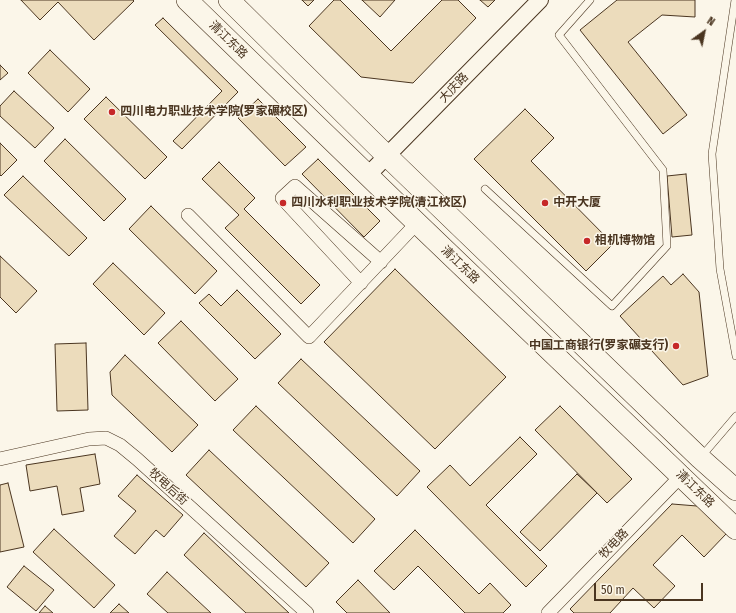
<!DOCTYPE html>
<html>
<head>
<meta charset="utf-8">
<style>
	body { margin:0 }
	#map { position:relative; width:736px; height:613px; overflow:hidden; background:#fbf6e9; font-family:"Fira Sans Condensed",sans-serif }
	canvas { display:block }
	.north { position:absolute; left:684px; top:12px; width:40px; height:40px; -webkit-text-stroke:3px #fbf6e9; paint-order:stroke; rotate:33deg; font-size:11px; font-weight:700; line-height:16px; text-align:center; color:#4a3520 }
	.north::after { content:''; display:block; margin:auto; width:14px; height:18px; background:#4a3520; clip-path:polygon(50% 0,100% 100%,50% 72%,0 100%) }
	.scale { position:absolute; left:594px; top:583px; width:109px; height:18px; box-sizing:border-box; border:2px solid #4a3520; border-top:0; padding-left:5px; font-size:12px; line-height:14px; white-space:nowrap; color:#4a3520; -webkit-text-stroke:3px #fbf6e9; paint-order:stroke }
</style>
</head>
<body>
<div id="map">
<canvas width="736" height="613"></canvas>
<div class="north">N</div>
<div class="scale">50 m</div>
</div>
<script>
const g = document.querySelector('canvas').getContext('2d');
g.lineJoin = 'round';
function paint(path, color) { g.fillStyle = color; g.fill(path, 'evenodd'); }
const toPath = rows => new Path2D(rows.map(r => 'M' + r).join(''));
function strokePath(path, color, width, dash) { g.strokeStyle = color; g.lineWidth = width; g.lineCap = dash ? 'butt' : 'round'; g.setLineDash(dash || []); g.stroke(path); }
function drawText(font, color, halo, rows, align = 'center') {
  g.font = font + ' "Fira Sans Condensed","Noto Sans SC",sans-serif'; g.lineWidth = 3; g.setLineDash([]); g.textBaseline = 'middle'; g.strokeStyle = halo; g.fillStyle = color; for (const [text, x, y, turn = 0] of rows) {
    g.save(); g.translate(x, y); g.rotate((+turn || 0) * Math.PI / 180); g.textAlign = isNaN(turn) ? turn : align; if (halo) g.strokeText(text, 0, 0); g.fillText(text, 0, 0); g.restore();
  }
}
const building = toPath([
	[21,0,133,0,134,1,94,40,58,2,40,20,21,0],
	[302,0,314,0,308,6,302,0],
	[334,0,340,0,391,51,442,0,458,0,476,18,413,83,361,77,309,26,334,0],
	[362,0,395,0,380,17,362,0],
	[480,0,495,0,488,7,480,0],
	[617,0,695,0,695,17,662,15,628,42,687,115,663,134,580,30,617,0],
	[163,18,238,92,182,149,173,141,222,91,155,25,163,18],
	[50,50,90,89,68,112,28,73,50,50],
	[0,65,8,73,0,80,0,65],
	[14,91,54,128,35,148,0,116,0,106,14,91],
	[106,97,167,157,145,179,84,119,106,97],
	[258,99,306,147,285,166,238,118,258,99],
	[525,109,554,138,531,161,613,244,586,271,474,159,525,109],
	[65,139,126,199,104,221,44,161,65,139],
	[0,143,17,160,1,176,0,175,0,143],
	[318,159,380,221,364,237,302,174,318,159],
	[219,162,255,198,244,209,320,285,301,304,225,228,239,215,202,179,219,162],
	[686,174,692,235,672,237,667,176,686,174],
	[23,176,87,238,69,256,4,195,23,176],
	[151,206,217,271,195,294,129,229,151,206],
	[0,256,37,291,16,313,0,297,0,256],
	[113,263,165,313,144,335,93,284,113,263],
	[395,269,506,377,435,449,324,342,395,269],
	[683,274,699,292,708,376,683,385,620,316,663,276,671,285,683,274],
	[237,290,281,334,255,359,199,303,209,294,221,306,237,290],
	[181,321,238,379,215,401,158,343,181,321],
	[86,343,88,410,57,411,55,344,86,343],
	[125,355,198,425,172,452,112,395,110,372,125,355],
	[301,359,420,471,397,496,278,383,301,359],
	[256,406,375,519,353,543,233,430,256,406],
	[560,406,632,479,607,503,535,430,560,406],
	[520,437,537,454,486,505,547,566,526,587,427,487,450,465,470,486,520,437],
	[209,450,329,563,306,587,186,475,209,450],
	[95,454,100,484,80,488,84,511,62,515,57,486,30,491,26,465,95,454],
	[577,474,597,493,540,551,520,532,577,474],
	[137,475,183,515,164,537,156,530,135,554,114,536,136,511,118,496,137,475],
	[8,483,24,547,0,552,0,485,8,483],
	[672,504,697,506,726,534,704,557,682,535,653,565,675,586,654,608,633,588,610,613,574,613,570,609,672,504],
	[54,529,115,585,94,608,33,552,54,529],
	[415,530,479,594,490,583,511,605,503,613,465,613,418,566,394,590,374,571,415,530],
	[204,533,289,613,246,613,184,555,204,533],
	[24,566,54,590,36,611,7,587,24,566],
	[167,572,211,613,168,613,147,594,167,572],
	[358,580,390,613,347,613,336,602,358,580],
	[119,604,129,613,110,613,119,604],
	[45,606,53,613,39,613,45,606]
]);
const service = toPath([
	[735,0,712,154,720,269,736,356],
	[485,189,612,306,667,246,663,170,559,35,590,0],
	[701,457,736,416]
]);
const minor = toPath([
	[188,215,309,337,417,223],
	[361,283,282,198,295,186,381,262],
	[0,459,89,439,106,438,120,445,137,459,307,613],
	[548,613,681,476]
]);
const tertiary = toPath([
	[367,176,540,0]
]);
const primary = toPath([
	[187,0,417,223,736,529],
	[229,0,387,156,700,458,736,490]
]);
const markers = [
	[112,112,4,"#c62828"],
	[283,203,4,"#c62828"],
	[545,203,4,"#c62828"],
	[587,241,4,"#c62828"],
	[676,346,4,"#c62828"]
];
const streetNames = [
	["清江东路",228,40,44],
	["大庆路",454,88,-46],
	["清江东路",460,265,44],
	["牧电后街",168,487,42],
	["清江东路",695,489,44],
	["牧电路",614,544,-46]
];
const poiNames = [
	["四川电力职业技术学院(罗家碾校区)",120,112],
	["四川水利职业技术学院(清江校区)",291,203],
	["中开大厦",553,203],
	["相机博物馆",595,241],
	["中国工商银行(罗家碾支行)",668,346,"right"]
];
paint(building, '#ecdcbc');
strokePath(building, '#4a3520', 1);
strokePath(service, '#4a3520', 8);
strokePath(minor, '#4a3520', 14);
strokePath(tertiary, '#4a3520', 18);
strokePath(primary, '#4a3520', 22);
strokePath(service, '#fbf6e9', 7);
strokePath(minor, '#fbf6e9', 13);
strokePath(tertiary, '#fbf6e9', 16);
strokePath(primary, '#fbf6e9', 21);
for (const [x, y, r, color] of markers) { const dot = new Path2D(); dot.arc(x, y, r, 0, 2 * Math.PI); g.fillStyle = color; g.fill(dot); strokePath(dot, '#fbf6e9', 1.5); }
drawText('12px', '#4a3520', '#fbf6e9', streetNames);
drawText('bold 12px', '#4a3520', '#fbf6e9', poiNames, 'left');
</script>
</body>
</html>
